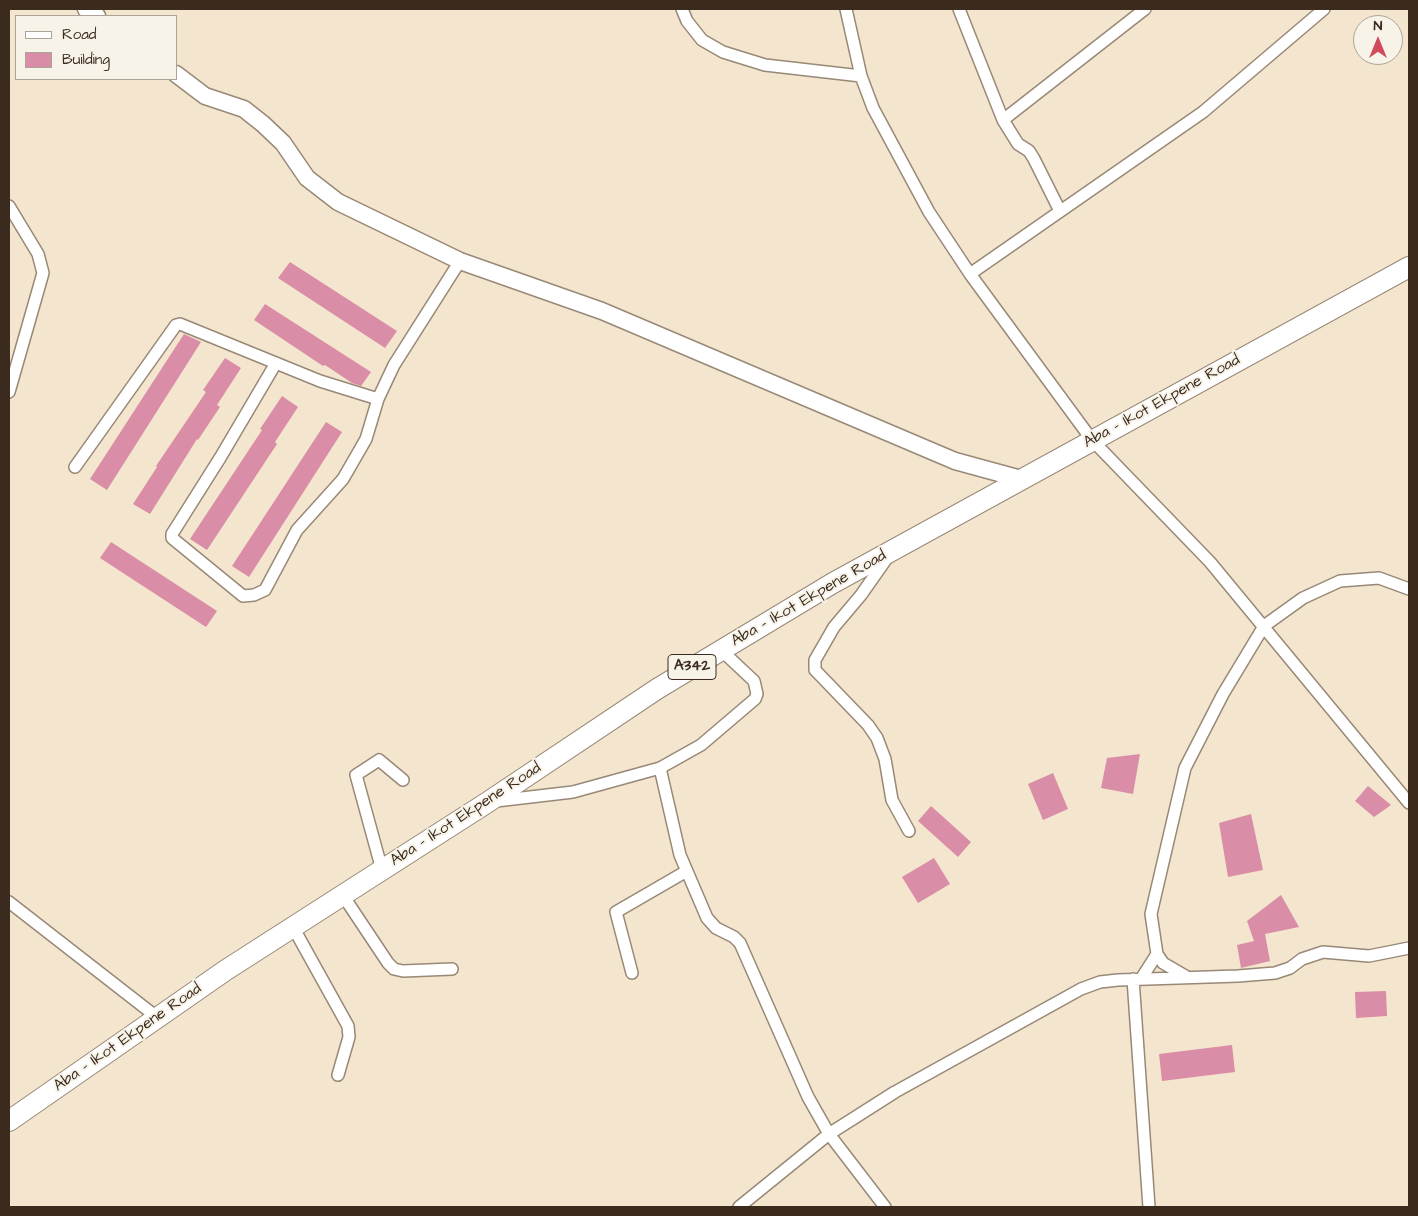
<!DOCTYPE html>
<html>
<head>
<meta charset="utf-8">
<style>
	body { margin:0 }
	#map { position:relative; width:1418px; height:1216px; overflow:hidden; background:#f4e5ce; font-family:"Architects Daughter",sans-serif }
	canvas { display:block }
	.frame { position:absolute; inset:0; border:10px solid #3b2a1e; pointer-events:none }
	.legend { position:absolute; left:15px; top:15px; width:162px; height:65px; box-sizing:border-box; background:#f7f3e8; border:1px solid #aca397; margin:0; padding:6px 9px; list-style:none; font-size:15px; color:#3b2a1e }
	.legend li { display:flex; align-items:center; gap:10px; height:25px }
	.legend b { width:25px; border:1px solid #aca397 }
	.north { position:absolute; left:1353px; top:15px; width:50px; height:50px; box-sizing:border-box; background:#f7f3e8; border:1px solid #aca397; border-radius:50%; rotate:0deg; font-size:14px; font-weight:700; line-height:20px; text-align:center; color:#3b2a1e }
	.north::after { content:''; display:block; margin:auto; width:18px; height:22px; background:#d1495b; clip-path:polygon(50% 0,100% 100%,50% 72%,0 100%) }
</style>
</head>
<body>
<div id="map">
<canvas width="1418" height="1216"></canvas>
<div class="frame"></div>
<ul class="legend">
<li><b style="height:6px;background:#fff"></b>Road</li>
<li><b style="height:14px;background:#da8da6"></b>Building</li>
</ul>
<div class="north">N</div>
</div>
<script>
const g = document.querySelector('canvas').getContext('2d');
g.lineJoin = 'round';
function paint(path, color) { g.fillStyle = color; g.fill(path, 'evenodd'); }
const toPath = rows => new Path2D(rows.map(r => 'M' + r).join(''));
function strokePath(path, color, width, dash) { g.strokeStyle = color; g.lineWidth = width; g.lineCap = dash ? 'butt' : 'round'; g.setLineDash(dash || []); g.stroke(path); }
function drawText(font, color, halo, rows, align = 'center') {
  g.font = font + ' "Architects Daughter",sans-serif'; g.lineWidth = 4; g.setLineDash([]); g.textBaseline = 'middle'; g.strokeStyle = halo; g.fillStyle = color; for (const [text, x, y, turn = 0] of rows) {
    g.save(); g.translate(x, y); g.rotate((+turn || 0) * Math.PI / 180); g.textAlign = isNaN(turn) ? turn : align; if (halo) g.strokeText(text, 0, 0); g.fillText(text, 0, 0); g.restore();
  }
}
const building = toPath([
	[290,262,397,331,385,348,278,278],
	[265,304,371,372,361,386,352,383,325,365,323,366,254,320],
	[184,334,201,342,107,490,90,479],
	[225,358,241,368,217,405,220,407,198,440,197,439,150,514,133,504,157,467,156,466,206,392,203,390],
	[282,396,298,407,275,442,277,444,207,550,190,539,262,430,260,429],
	[326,422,342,432,249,577,232,566],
	[111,542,217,611,206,627,100,558],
	[1140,754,1133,794,1101,788,1107,758],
	[1053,773,1068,809,1043,820,1028,784],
	[1368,786,1391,805,1374,817,1355,801],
	[931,806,971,842,958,857,918,821],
	[1251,814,1263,870,1228,877,1219,823],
	[934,858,950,884,918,903,902,877],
	[1281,895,1299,927,1265,934,1270,961,1241,968,1237,945,1254,941,1247,921],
	[1386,991,1387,1016,1356,1018,1355,992],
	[1232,1045,1235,1072,1162,1081,1159,1054]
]);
const street = toPath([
	[682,9,687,21,702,40,723,52,765,65,861,76],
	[846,9,861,76,873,108,929,212,970,274,1092,440,1210,562,1409,803],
	[959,9,1003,120,1018,144,1029,151,1034,159,1060,211],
	[1003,120,1145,9],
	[9,206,38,254,43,273,9,392],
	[970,274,1203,112,1324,9],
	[276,363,220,458,172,534,172,538,243,596,254,595,265,590,297,530,343,479,366,439,378,399,394,365,460,261],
	[75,467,176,325,180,324,320,381,378,399],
	[887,558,861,595,834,627,815,660,815,670,868,725,877,738,885,759,892,800,909,831],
	[660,768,680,855,707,918,716,928,734,937,740,943,808,1097,829,1134,885,1207],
	[496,801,573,792,660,768,701,745,755,699,757,694,754,681,721,650],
	[382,870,356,775,379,760,403,780],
	[342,894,388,963,394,969,403,971,452,969],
	[9,902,158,1018],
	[293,927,348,1026,349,1037,338,1075],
	[632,973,616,912,685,872],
	[1187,977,1163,963,1157,954,1151,914,1185,768,1223,694,1264,626,1303,598,1340,581,1379,578,1409,589],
	[1133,979,1149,1207],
	[1141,979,1157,954],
	[739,1207,829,1134,895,1092,1081,989,1100,982,1118,980,1238,976,1275,973,1290,968,1302,959,1323,952,1369,956,1409,948]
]);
const secondary = toPath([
	[86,9,97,16],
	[176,74,205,96,244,109,263,124,283,143,307,178,338,202,460,261,602,311,955,461,1021,479]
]);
const highway = toPath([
	[9,1121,226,970,488,802,657,689,833,583,1409,267]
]);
const shields = [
	[692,667,48]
];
const shieldNames = [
	["A342",692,667]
];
const streetNames = [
	["Aba - Ikot Ekpene Road",1162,402,-29],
	["Aba - Ikot Ekpene Road",809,599,-30],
	["Aba - Ikot Ekpene Road",466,815,-33],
	["Aba - Ikot Ekpene Road",128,1038,-35]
];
paint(building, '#da8da6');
strokePath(street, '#988876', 14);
strokePath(secondary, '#988876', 19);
strokePath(highway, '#988876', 22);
strokePath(street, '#fff', 11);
strokePath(secondary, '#fff', 16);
strokePath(highway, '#fff', 20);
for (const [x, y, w] of shields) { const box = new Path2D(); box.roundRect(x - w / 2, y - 12.5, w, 25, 4); g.fillStyle = '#f7f3e8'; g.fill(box); strokePath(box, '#3b2a1e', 1); }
drawText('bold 15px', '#3b2a1e', null, shieldNames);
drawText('16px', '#3b2a1e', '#f7f3e8', streetNames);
</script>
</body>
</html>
